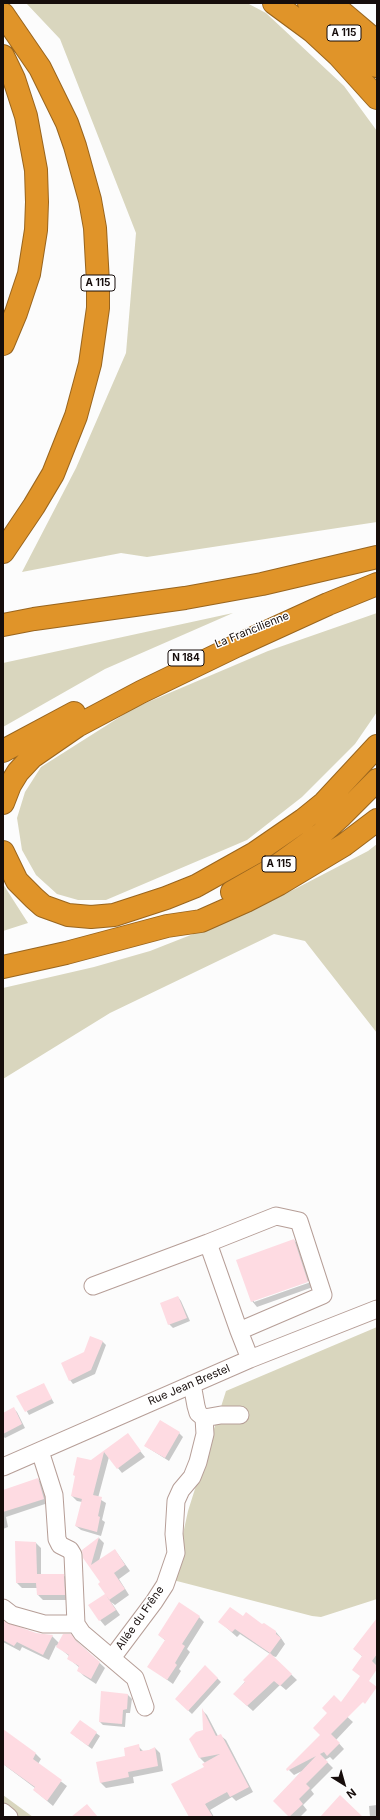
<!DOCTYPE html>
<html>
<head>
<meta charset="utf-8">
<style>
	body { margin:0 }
	#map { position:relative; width:380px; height:1820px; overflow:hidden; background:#fcfcfc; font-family:Inter,sans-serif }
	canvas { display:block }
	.frame { position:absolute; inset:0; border:4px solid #160d0b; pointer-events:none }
	.north { position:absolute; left:324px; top:1764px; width:40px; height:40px; -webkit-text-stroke:3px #fff; paint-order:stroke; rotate:143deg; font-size:11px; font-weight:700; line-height:16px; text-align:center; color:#160d0b }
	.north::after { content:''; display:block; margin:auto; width:14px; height:18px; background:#160d0b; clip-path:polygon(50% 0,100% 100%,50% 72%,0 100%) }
</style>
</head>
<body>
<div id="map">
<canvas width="380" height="1820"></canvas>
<div class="frame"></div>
<div class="north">N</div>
</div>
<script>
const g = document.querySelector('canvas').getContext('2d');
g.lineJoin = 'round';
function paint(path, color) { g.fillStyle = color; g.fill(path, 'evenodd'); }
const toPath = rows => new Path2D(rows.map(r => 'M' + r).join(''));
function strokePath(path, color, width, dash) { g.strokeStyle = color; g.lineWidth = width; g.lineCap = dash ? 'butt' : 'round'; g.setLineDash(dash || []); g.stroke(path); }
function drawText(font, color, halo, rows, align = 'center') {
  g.font = font + ' Inter,sans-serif'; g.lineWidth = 3; g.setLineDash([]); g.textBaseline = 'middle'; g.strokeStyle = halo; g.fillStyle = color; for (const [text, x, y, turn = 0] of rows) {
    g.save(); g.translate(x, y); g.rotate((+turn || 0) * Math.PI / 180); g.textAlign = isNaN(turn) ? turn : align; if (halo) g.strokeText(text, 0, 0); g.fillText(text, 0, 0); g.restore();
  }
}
const green = toPath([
	[26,3,247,3,266,13,344,86,377,131,377,522,147,557,121,553,22,572,76,468,126,353,136,233,60,39],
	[233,613,105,669,3,727,3,663],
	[377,613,377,712,355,744,302,797,247,840,106,900,78,900,57,894,36,875,22,850,17,818,25,792,41,767,134,708,268,651],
	[377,844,377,1033,305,941,274,934,110,1013,3,1079,3,988,94,967,150,951,206,929,295,889,368,851],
	[3,884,28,923,3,931],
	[377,1327,377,1599,321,1617,312,1616,173,1580,188,1511,226,1391],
	[3,1795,33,1817,3,1817]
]);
const shadow = toPath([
	[294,1240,299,1246,311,1280,254,1300,254,1302,311,1282,313,1287,257,1307,252,1301],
	[178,1297,181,1301,190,1321,173,1328,169,1324],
	[102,1341,106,1345,95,1374,73,1384,70,1380,85,1353],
	[43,1384,54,1403,29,1415,18,1396],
	[14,1409,17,1412,25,1428,5,1438,3,1436,3,1414],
	[179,1433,183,1437,169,1461,145,1446],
	[127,1435,145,1457,122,1473,109,1457,98,1498,106,1503,102,1520,105,1522,101,1536,81,1530,76,1526,82,1502,77,1501,72,1496,91,1461],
	[38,1479,43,1484,48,1503,6,1517,8,1527,3,1529,3,1491],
	[99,1538,104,1543,99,1561,115,1550,130,1571,119,1579,129,1595,115,1605,111,1602,120,1615,105,1626,100,1620,106,1594,101,1582,84,1557,83,1550],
	[36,1543,41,1548,41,1575,63,1575,69,1580,70,1600,43,1600,38,1595,37,1588,22,1588,17,1583],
	[199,1617,204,1622,187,1649,190,1652,179,1669,181,1671,173,1684,149,1667,166,1641,159,1635],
	[243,1617,276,1632,281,1638,285,1644,276,1657,272,1656,297,1680,286,1690,280,1685,253,1711,234,1694,270,1654,240,1634,237,1637,220,1622],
	[377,1621,377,1666,367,1681,363,1657,354,1649],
	[3,1623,36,1634,52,1636,59,1643,70,1635,105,1668,96,1684,84,1676,78,1670,80,1668,68,1658,69,1656,56,1645,49,1660,22,1647,20,1651,3,1642],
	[205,1666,221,1682,192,1714,176,1699],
	[102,1692,128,1695,132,1699,130,1713,126,1713,125,1727,103,1725,100,1722],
	[203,1711,207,1715,218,1736,220,1735,226,1740,253,1792,236,1801,232,1797,210,1810,214,1817,190,1817,205,1768,205,1763,200,1758,204,1731],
	[343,1713,353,1722,336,1740,344,1749,333,1760,330,1757,325,1760,333,1768,311,1790,314,1794,303,1805,307,1810,300,1817,290,1817,274,1801,302,1771,294,1775,288,1769],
	[80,1721,100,1736,92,1749,71,1733],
	[3,1730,36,1754,41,1759,38,1764,67,1786,53,1806,34,1790,35,1788,3,1764],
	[138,1746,144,1752,155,1748,160,1753,163,1771,133,1777,134,1783,106,1788,101,1783,97,1763,126,1757],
	[377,1805,377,1817,370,1817,369,1806]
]);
const building = toPath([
	[294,1239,308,1282,251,1302,236,1260],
	[178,1296,187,1318,168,1325,160,1303],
	[90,1336,103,1341,91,1370,69,1381,61,1363,84,1352],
	[44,1383,52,1399,25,1412,16,1396],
	[14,1407,22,1424,3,1434,3,1413],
	[160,1420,180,1432,165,1458,144,1446],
	[128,1433,141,1451,117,1469,104,1452,93,1495,102,1497,98,1516,100,1517,97,1532,75,1526,82,1499,71,1496,75,1476,73,1475,77,1457,91,1460],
	[38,1478,44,1499,3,1512,3,1490],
	[99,1537,91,1565,115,1549,125,1565,114,1573,125,1589,109,1600,106,1595,116,1610,99,1621,88,1605,105,1594,98,1584,100,1582,83,1558,82,1550],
	[15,1541,36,1542,37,1574,64,1574,65,1595,37,1595,36,1583,16,1583],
	[179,1602,200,1616,182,1644,185,1646,175,1663,177,1665,167,1680,147,1667,165,1640,158,1635],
	[230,1607,243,1616,246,1612,262,1624,264,1623,276,1631,276,1634,281,1638,270,1653,235,1629,232,1632,218,1622],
	[377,1618,377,1654,372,1661,377,1666,377,1669,369,1681,377,1687,365,1704,363,1702,331,1734,340,1743,327,1756,324,1752,320,1754,328,1762,306,1784,310,1788,299,1799,303,1804,289,1817,273,1801,316,1756,287,1771,286,1769,320,1735,313,1728,327,1713,322,1708,334,1695,341,1702,360,1676,352,1670,362,1656,353,1649],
	[3,1621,36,1633,53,1635,43,1655,17,1642,14,1646,3,1640],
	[63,1634,71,1634,76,1641,100,1662,91,1679,77,1671,79,1666,67,1659,69,1655,56,1647],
	[270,1653,292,1674,280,1686,274,1681,247,1706,233,1694,245,1682,243,1680],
	[205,1665,218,1678,188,1711,175,1699],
	[101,1691,128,1694,127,1709,123,1710,122,1724,99,1722],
	[202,1708,216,1736,221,1734,249,1787,230,1797,227,1792,205,1804,213,1817,189,1817,171,1784,204,1767,202,1764,220,1754,199,1758,189,1739,196,1732,203,1730],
	[80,1720,97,1732,88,1746,70,1733],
	[3,1729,36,1753,33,1759,62,1780,47,1801,33,1790,35,1787,3,1764],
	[139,1744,140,1751,149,1750,155,1747,158,1766,128,1772,129,1777,100,1783,96,1762,125,1756,124,1748],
	[340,1795,363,1817,320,1817],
	[87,1804,98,1817,71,1817]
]);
const minor = toPath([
	[93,1286,208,1243],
	[239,1331,323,1295,299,1221,276,1216,208,1243,239,1331,250,1359],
	[192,1384,196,1406,198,1413,204,1418,221,1415,240,1415],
	[40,1451,54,1495,57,1539,60,1545,70,1550,73,1555,76,1624,82,1633,135,1678,145,1707],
	[3,1467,250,1359,377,1309],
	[3,1608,12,1615,44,1624,76,1624],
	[112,1658,154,1602,165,1585,176,1553,174,1534,176,1501,181,1490,192,1477,198,1462,205,1434,204,1418],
	[3,1812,9,1817]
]);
const highway = toPath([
	[274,3,312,31,339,56,377,98],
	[309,3,334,23,377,66],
	[338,9,377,42],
	[3,14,40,68,67,123,75,146,90,200,95,228,98,283,98,308,90,364,76,416,53,474,34,506,3,552],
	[3,56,14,79,26,116,36,170,37,202,36,230,29,274,16,313,3,344],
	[3,625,34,619,185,598,262,584,377,557],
	[3,751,74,713],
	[3,803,10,785,18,772,32,757,77,726,141,692,236,646,328,604,377,584],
	[3,852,17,881,34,898,43,906,68,915,91,917,114,915,166,898,196,886,255,853,303,820,324,803,377,746],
	[232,892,274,868,321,834,341,816,377,780],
	[3,967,66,953,167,926,201,921,246,901,279,884,344,845,377,820]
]);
const shields = [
	[344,33,34],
	[98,283,34],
	[186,658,36],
	[279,864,34]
];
const shieldNames = [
	["A 115",344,33],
	["A 115",98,283],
	["N 184",186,658],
	["A 115",279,864]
];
const streetNames = [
	["La Francilienne",252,630,-22],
	["Rue Jean Brestel",189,1385,-23],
	["Allée du Frêne",140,1618,-55]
];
paint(green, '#d9d6be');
paint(shadow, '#0003');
paint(building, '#fedbe2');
strokePath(minor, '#b69e97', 19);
strokePath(highway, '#99651e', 24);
strokePath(minor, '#fff', 17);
strokePath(highway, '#e09429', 22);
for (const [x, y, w] of shields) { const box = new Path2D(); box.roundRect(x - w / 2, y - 8, w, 16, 3); g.fillStyle = '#fff'; g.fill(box); strokePath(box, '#160d0b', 1); }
drawText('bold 10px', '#160d0b', null, shieldNames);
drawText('11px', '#160d0b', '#fff', streetNames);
</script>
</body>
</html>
